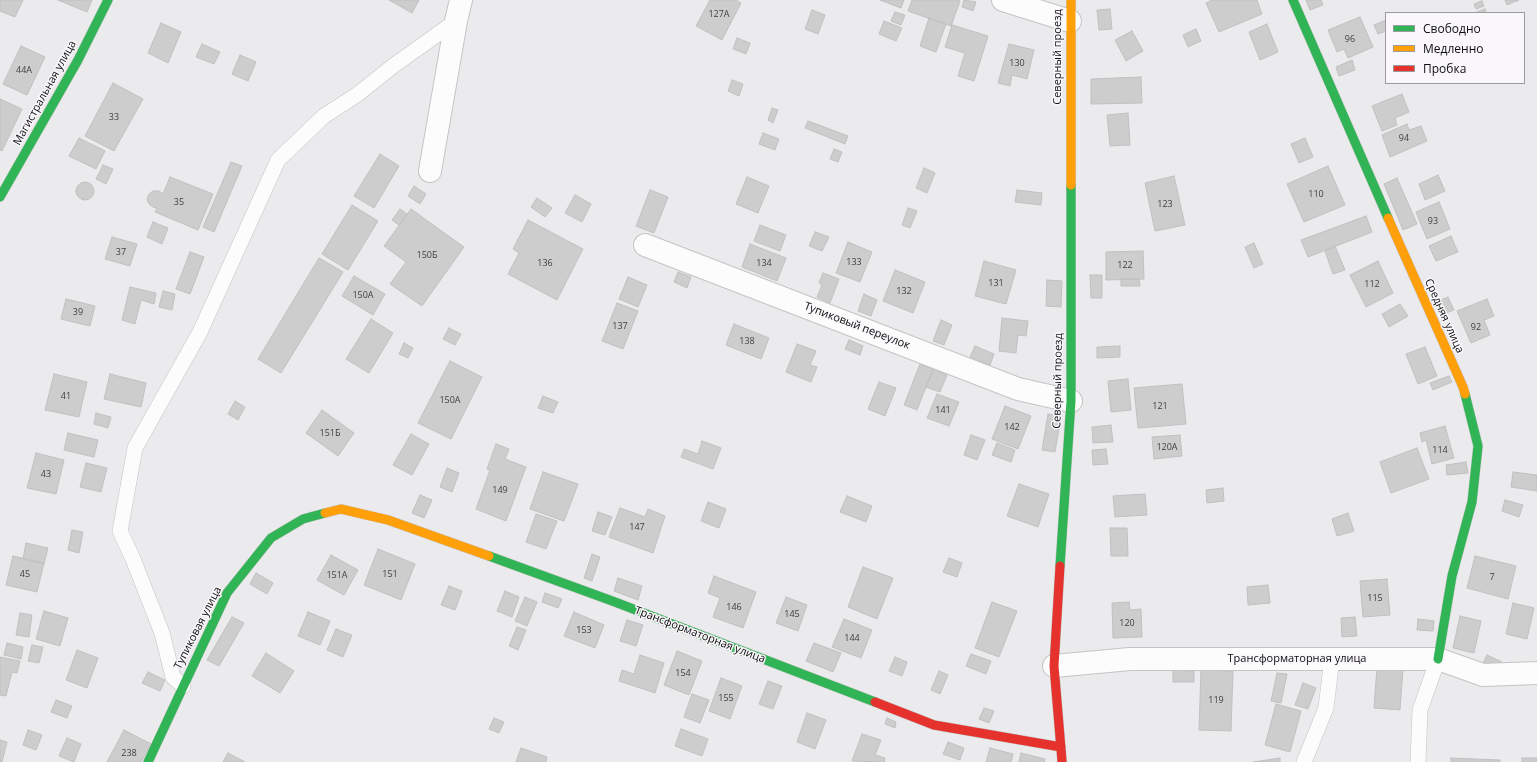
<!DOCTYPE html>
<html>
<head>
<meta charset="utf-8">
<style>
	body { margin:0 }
	#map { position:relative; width:1537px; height:762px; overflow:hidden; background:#ebeaec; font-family:"Open Sans",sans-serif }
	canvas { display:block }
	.legend { position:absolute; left:1385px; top:12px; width:140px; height:72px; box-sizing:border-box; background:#f9f7fa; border:1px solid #9b9a9c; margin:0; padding:5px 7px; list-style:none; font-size:12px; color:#0f0e10 }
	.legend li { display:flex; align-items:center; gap:8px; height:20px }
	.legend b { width:20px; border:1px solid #9b9a9c }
</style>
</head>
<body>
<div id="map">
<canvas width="1537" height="762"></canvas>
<ul class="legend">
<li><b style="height:5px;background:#30b455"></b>Свободно</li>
<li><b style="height:5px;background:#ff9f0a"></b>Медленно</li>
<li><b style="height:5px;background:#e5322d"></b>Пробка</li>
</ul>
</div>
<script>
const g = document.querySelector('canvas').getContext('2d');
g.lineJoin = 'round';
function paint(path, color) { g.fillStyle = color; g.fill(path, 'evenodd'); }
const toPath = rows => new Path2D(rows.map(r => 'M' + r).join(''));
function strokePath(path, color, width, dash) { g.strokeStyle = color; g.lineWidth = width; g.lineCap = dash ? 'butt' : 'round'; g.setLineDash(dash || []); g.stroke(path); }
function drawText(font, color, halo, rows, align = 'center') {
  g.font = font + ' "Open Sans",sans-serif'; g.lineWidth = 3; g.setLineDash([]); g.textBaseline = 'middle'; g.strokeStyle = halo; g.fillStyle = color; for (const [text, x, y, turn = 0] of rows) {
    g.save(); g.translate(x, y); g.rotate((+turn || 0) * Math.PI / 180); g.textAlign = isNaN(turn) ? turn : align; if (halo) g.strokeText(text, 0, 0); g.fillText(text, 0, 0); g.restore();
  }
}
const building = toPath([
	[0,0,23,0,15,17,0,11,0,0],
	[58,0,92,0,87,12,58,0],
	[389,0,419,0,412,13,389,0],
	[710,0,736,0,741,3,722,40,696,26,710,0],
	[880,0,904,0,901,8,880,0],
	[912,0,957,0,960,1,951,26,908,11,912,0],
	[964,0,976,2,973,11,962,7,964,0],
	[1212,0,1257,0,1262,14,1219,32,1206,3,1212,0],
	[1306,0,1321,0,1323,5,1310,10,1306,0],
	[1505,0,1519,0,1507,5,1505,0],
	[1482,1,1484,6,1476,9,1474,4,1482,1],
	[1110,9,1112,29,1099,30,1097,10,1110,9],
	[1485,9,1486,13,1478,13,1477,12,1485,9],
	[812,10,825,15,818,34,805,29,812,10],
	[895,12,905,15,901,25,891,21,895,12],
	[1360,17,1373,47,1348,58,1344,49,1337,52,1328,30,1360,17],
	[929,18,946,24,936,52,920,46,929,18],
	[1386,20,1386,31,1378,34,1374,25,1386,20],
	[884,21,902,28,896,41,879,34,884,21],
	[161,23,181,32,168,63,148,53,161,23],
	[1267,24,1278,52,1260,60,1249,32,1267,24],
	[952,25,988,36,974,81,958,76,965,53,945,47,952,25],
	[1196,29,1201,41,1188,47,1183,35,1196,29],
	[1132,31,1143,51,1126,61,1115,40,1132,31],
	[737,38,750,43,746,54,733,49,737,38],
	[202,44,220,52,214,64,196,57,202,44],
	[1009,44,1034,50,1027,79,1012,75,1010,86,998,83,1009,44],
	[21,46,45,57,27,95,3,84,21,46],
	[240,55,256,62,248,81,232,74,240,55],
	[1352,60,1355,70,1339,76,1336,67,1352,60],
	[1141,77,1142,103,1091,104,1091,79,1141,77],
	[732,80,743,84,739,96,728,91,732,80],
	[113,83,143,99,114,151,85,136,113,83],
	[1402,94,1409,112,1395,118,1397,125,1382,131,1372,106,1402,94],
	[0,99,22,109,2,151,0,150,0,99],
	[772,108,778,110,773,123,768,120,772,108],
	[1128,113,1130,145,1110,146,1107,115,1128,113],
	[808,121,848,136,845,144,805,128,808,121],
	[1407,124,1409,130,1421,126,1427,141,1390,157,1382,135,1407,124],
	[763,133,779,139,775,150,759,144,763,133],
	[79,138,105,151,96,169,69,156,79,138],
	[1305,138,1313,157,1299,163,1291,144,1305,138],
	[834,149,842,152,838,162,830,159,834,149],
	[380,154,399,166,374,208,354,196,380,154],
	[231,162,242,166,214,232,203,227,231,162],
	[103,165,113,169,106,184,96,179,103,165],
	[1328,166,1345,205,1304,222,1287,184,1328,166],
	[924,168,935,173,927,193,916,188,924,168],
	[1438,175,1445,191,1425,200,1419,184,1438,175],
	[1174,176,1185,225,1155,231,1145,183,1174,176],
	[170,177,213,194,198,230,155,212,157,208,153,207,149,204,147,199,149,194,153,191,159,191,163,194,170,177],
	[747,177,769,186,758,213,736,204,747,177],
	[1397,178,1417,224,1403,230,1384,184,1397,178],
	'76 191a9 9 0 1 1 18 0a9 9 0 1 1-18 0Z',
	[414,186,426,194,420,204,408,196,414,186],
	[650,190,668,197,654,233,636,226,650,190],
	[1017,190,1042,193,1041,205,1015,202,1017,190],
	[575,195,591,204,582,222,565,213,575,195],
	[537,198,552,208,545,217,531,207,537,198],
	[1439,202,1450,229,1427,239,1416,212,1439,202],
	[352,205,378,221,348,270,322,254,352,205],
	[908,208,917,211,910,228,902,225,908,208],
	[400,209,407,214,399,225,392,220,400,209],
	[411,209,464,247,422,306,390,284,406,262,384,246,411,209],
	[1366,216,1372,232,1308,257,1301,240,1366,216],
	[528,220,583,249,557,300,508,274,519,253,513,249,528,220],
	[153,222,168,228,162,244,147,237,153,222],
	[760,225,786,235,780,251,754,241,760,225],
	[815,232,829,237,822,251,809,246,815,232],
	[1451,236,1458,252,1436,261,1429,246,1451,236],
	[112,237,137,244,130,266,105,259,112,237],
	[848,242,872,252,860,282,836,273,848,242],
	[1254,243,1263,264,1254,268,1245,247,1254,243],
	[750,244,786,258,777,281,742,267,750,244],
	[1335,246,1345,270,1333,274,1325,251,1335,246],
	[1143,251,1144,279,1106,280,1106,252,1143,251],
	[190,252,204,257,190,294,176,289,190,252],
	[319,258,343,272,281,373,258,359,319,258],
	[984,261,1016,270,1006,304,975,296,984,261],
	[1378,261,1393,293,1366,307,1350,275,1378,261],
	[895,270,925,282,913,313,883,301,895,270],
	[678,272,691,277,687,288,674,282,678,272],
	[823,273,839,279,830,303,817,297,822,285,819,283,823,273],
	[1090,275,1102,275,1102,298,1091,298,1090,275],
	[354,276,385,294,373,315,342,296,354,276],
	[628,277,647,285,638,307,619,299,628,277],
	[1121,279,1139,279,1140,286,1121,286,1121,279],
	[1047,280,1062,281,1061,307,1046,306,1047,280],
	[130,287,156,293,154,304,141,300,135,324,122,320,130,287],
	[163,291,175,294,172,310,159,307,163,291],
	[864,294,877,300,871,316,858,311,864,294],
	[1448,297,1454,310,1441,315,1436,302,1448,297],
	[66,299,95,306,90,326,61,319,66,299],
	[1487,299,1494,316,1484,320,1490,335,1471,343,1457,311,1487,299],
	[617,303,638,311,623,349,602,341,617,303],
	[1400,304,1408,316,1389,327,1382,314,1400,304],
	[1002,318,1028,321,1026,336,1018,335,1016,353,999,351,1002,318],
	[371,319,393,333,369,373,346,359,371,319],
	[941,320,952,325,944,345,933,341,941,320],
	[734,324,769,338,761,359,726,345,734,324],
	[449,328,461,334,455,345,443,339,449,328],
	[849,340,863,346,860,355,845,349,849,340],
	[404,343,413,348,408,358,399,354,404,343],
	[797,344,816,351,810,365,817,367,811,382,786,372,797,344],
	[975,346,994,354,990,365,970,357,975,346],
	[1120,346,1120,357,1097,358,1097,347,1120,346],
	[1425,347,1437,376,1418,384,1406,354,1425,347],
	[450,361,482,377,451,439,418,423,450,361],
	[920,364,933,369,917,410,904,405,920,364],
	[933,369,947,375,940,392,926,387,933,369],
	[54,374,87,382,79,417,45,410,54,374],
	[110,374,146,383,141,407,104,399,110,374],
	[1449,376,1452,382,1433,390,1430,383,1449,376],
	[1128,379,1131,410,1111,412,1108,381,1128,379],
	[879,382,896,388,885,416,868,409,879,382],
	[1182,384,1186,424,1138,428,1134,388,1182,384],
	[937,394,959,402,949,426,927,418,937,394],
	[543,396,558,402,553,413,538,408,543,396],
	[235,401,245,407,238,420,228,414,235,401],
	[1005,406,1031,416,1018,449,992,439,1005,406],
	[322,410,354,433,338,456,306,433,322,410],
	[96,413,111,417,108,428,94,424,96,413],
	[1048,414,1061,416,1055,452,1042,450,1048,414],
	[1111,425,1113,442,1093,443,1092,427,1111,425],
	[1445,426,1454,458,1432,464,1426,440,1422,442,1420,433,1445,426],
	[68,433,98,440,94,457,64,450,68,433],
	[411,434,429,444,412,475,393,465,411,434],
	[971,435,985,440,977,460,964,455,971,435],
	[1180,435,1182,456,1154,459,1152,437,1180,435],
	[702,441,721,448,713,469,681,457,684,449,698,454,702,441],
	[997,443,1015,450,1011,462,992,455,997,443],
	[496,444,509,449,505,459,526,467,506,521,476,509,490,470,487,469,496,444],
	[1417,448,1429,479,1391,493,1380,462,1417,448],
	[1106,449,1108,464,1093,465,1092,450,1106,449],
	[36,453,64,460,56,494,27,488,36,453],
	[1466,462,1468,473,1447,475,1446,465,1466,462],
	[86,463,107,468,101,492,80,487,86,463],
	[447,468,459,473,452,492,440,487,447,468],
	[543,472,578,484,564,521,530,509,543,472],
	[1513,472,1537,475,1537,491,1511,487,1513,472],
	[1019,484,1049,494,1038,527,1007,516,1019,484],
	[1223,488,1224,501,1207,503,1206,490,1223,488],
	[1145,494,1147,515,1115,517,1113,496,1145,494],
	[420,495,432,500,424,518,412,513,420,495],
	[847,496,872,506,866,522,840,512,847,496],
	[1505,500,1523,505,1519,517,1502,511,1505,500],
	[708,502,726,509,719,528,701,521,708,502],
	[620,508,645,517,648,509,665,516,653,553,609,537,620,508],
	[598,512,612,517,605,535,592,531,598,512],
	[1348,513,1354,531,1337,536,1332,519,1348,513],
	[536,514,557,521,546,549,526,542,536,514],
	[1110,528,1127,528,1128,556,1111,556,1110,528],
	[72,530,83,532,79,553,68,550,72,530],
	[26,543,48,548,44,564,23,559,26,543],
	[378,549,415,564,401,600,364,585,378,549],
	[592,554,600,557,592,581,584,578,592,554],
	[331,555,358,570,344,595,317,580,331,555],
	[13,556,44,563,37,592,6,585,13,556],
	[1475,556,1516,566,1508,599,1467,588,1475,556],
	[949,558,962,563,957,577,943,572,949,558],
	[863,567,893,578,877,619,848,607,863,567],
	[256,573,273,583,267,594,250,584,256,573],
	[714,576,756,592,743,628,713,617,720,598,708,593,714,576],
	[618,578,642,586,638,600,614,591,618,578],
	[1387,579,1390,615,1363,617,1360,581,1387,579],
	[1268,585,1270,603,1248,605,1247,587,1268,585],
	[449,586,462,591,455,610,441,605,449,586],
	[505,591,519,597,512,617,497,611,505,591],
	[545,593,562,599,558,608,542,602,545,593],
	[525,597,537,602,527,626,515,621,525,597],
	[786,597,807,605,798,631,776,623,786,597],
	[992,602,1017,611,999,657,975,648,992,602],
	[1129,602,1130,610,1141,609,1142,637,1113,638,1112,603,1129,602],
	[1513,603,1534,608,1527,639,1506,634,1513,603],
	[44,611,68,618,60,646,36,639,44,611],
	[308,612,330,621,320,645,298,636,308,612],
	[574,612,604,625,595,648,564,636,574,612],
	[20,613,32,615,29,637,16,635,20,613],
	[1460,616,1481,621,1474,653,1453,648,1460,616],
	[232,617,244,623,219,666,207,660,232,617],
	[1355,617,1357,636,1342,637,1341,618,1355,617],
	[844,619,872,630,861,658,832,647,844,619],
	[1418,619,1434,621,1433,631,1417,630,1418,619],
	[627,620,643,625,636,646,620,641,627,620],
	[517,627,526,630,518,650,509,646,517,627],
	[336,629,352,635,343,657,327,650,336,629],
	[7,643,23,647,21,659,4,655,7,643],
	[814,643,841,653,833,672,806,661,814,643],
	[32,645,43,647,39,663,28,661,32,645],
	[77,650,98,658,87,688,66,680,77,650],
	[677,651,702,661,689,695,664,685,677,651],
	[266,653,294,671,280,693,252,676,266,653],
	[971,654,991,661,986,674,966,666,971,654],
	[640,655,664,663,655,693,619,681,622,670,634,674,640,655],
	[1487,655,1502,662,1498,669,1483,663,1487,655],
	[0,657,20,661,17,673,12,672,6,696,0,695,0,657],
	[895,657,907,662,902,676,889,671,895,657],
	[1377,667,1403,669,1400,710,1374,708,1377,667],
	[1173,670,1194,671,1194,682,1173,682,1173,670],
	[1201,670,1233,671,1231,731,1199,730,1201,670],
	[939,671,948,675,940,694,931,690,939,671],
	[148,672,165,680,160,691,142,683,148,672],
	[1277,673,1287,674,1281,703,1271,701,1277,673],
	[721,678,742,686,730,719,709,711,721,678],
	[768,681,782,686,773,709,759,704,768,681],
	[1303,683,1316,688,1308,709,1295,705,1303,683],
	[692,694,709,700,700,723,684,717,692,694],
	[56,700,72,706,67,718,51,712,56,700],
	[1276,704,1301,711,1290,752,1265,745,1276,704],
	[984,708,994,711,989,723,979,719,984,708],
	[807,713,826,720,815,749,797,742,807,713],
	[494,718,504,722,499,733,489,729,494,718],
	[887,718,896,722,895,728,885,724,887,718],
	[681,729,708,739,702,756,675,746,681,729],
	[28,730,42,735,36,750,23,745,28,730],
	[124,730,151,744,141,762,107,762,124,730],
	[862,734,881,740,875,755,885,758,884,762,852,761,862,734],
	[67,738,81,744,74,762,59,756,67,738],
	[0,740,7,742,2,762,0,762,0,740],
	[948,742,964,748,960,760,943,754,948,742],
	[521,748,547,757,546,762,516,762,521,748],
	[990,748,1013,754,1011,762,986,762,990,748],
	[228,753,245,762,223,762,228,753],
	[1021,753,1045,759,1044,762,1019,762,1021,753],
	[1280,758,1280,762,1253,762,1280,758],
	[1451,758,1500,760,1500,762,1451,762,1451,758],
	[1522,758,1537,758,1537,762,1522,762,1522,758]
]);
const lane = toPath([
	[183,686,173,677,162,633,133,559,120,531,135,448,200,332,278,160,324,116,358,94,393,66,456,21],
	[1304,762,1326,708,1332,658],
	[1418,762,1420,710,1438,659]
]);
const street = toPath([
	[1003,0,1070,21],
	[430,171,456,21,461,0],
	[645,245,1018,389,1071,401],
	[1054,666,1130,659,1438,659,1483,675,1537,673]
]);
const fast = toPath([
	[1293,0,1388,218],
	[0,197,78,60,108,0],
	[489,556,615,602,875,702],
	[1060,566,1071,401,1071,185],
	[1438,659,1452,576,1472,502,1478,446,1465,394],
	[148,762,227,593,271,538,303,519,325,513]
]);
const slow = toPath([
	[1071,0,1071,185],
	[1388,218,1463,387,1465,394],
	[325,513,341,509,388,520,489,556]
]);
const jam = toPath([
	[1060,566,1054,666,1062,761],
	[875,702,934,725,1061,747]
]);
const numberNames = [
	["127А",719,14],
	["96",1350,39],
	["130",1017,63],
	["44А",24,70],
	["33",114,117],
	["94",1404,138],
	["110",1316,194],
	["35",179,202],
	["123",1165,204],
	["93",1433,221],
	["37",121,252],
	["150Б",427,255],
	["133",854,262],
	["136",545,263],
	["134",764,263],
	["122",1125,265],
	["131",996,283],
	["112",1372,284],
	["132",904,291],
	["150А",363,295],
	["39",78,312],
	["137",620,326],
	["92",1476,327],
	["138",747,341],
	["41",66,396],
	["150А",450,400],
	["121",1160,406],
	["141",943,410],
	["142",1012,427],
	["151Б",330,433],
	["120А",1167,447],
	["114",1440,450],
	["43",46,474],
	["149",500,490],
	["147",637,527],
	["45",25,574],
	["151",390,574],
	["151А",337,575],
	["7",1492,577],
	["115",1375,598],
	["146",734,607],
	["145",792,614],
	["120",1127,623],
	["153",584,630],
	["144",852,638],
	["154",683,673],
	["155",726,698],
	["119",1216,700],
	["238",129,753]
];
const streetNames = [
	["Северный проезд",1058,57,-90],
	["Магистральная улица",45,93,-61],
	["Средняя улица",1444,316,66],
	["Тупиковый переулок",857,326,21],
	["Северный проезд",1058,381,-89],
	["Тупиковая улица",198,628,-63],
	["Трансформаторная улица",700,635,21],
	["Трансформаторная улица",1297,659]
];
paint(building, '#cecdce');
strokePath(building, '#c1c0c1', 1);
strokePath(lane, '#c4c4c5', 16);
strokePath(street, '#c4c4c5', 24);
strokePath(fast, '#c4c4c5', 10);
strokePath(slow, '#c4c4c5', 10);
strokePath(jam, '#c4c4c5', 10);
strokePath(lane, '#fcfcfc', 15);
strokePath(street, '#fcfcfc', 22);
strokePath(fast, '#30b455', 9);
strokePath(slow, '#ff9f0a', 9);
strokePath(jam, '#e5322d', 9);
drawText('9px', '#3f3e40', null, numberNames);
drawText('11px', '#0f0e10', '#f9f7fa', streetNames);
</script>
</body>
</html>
